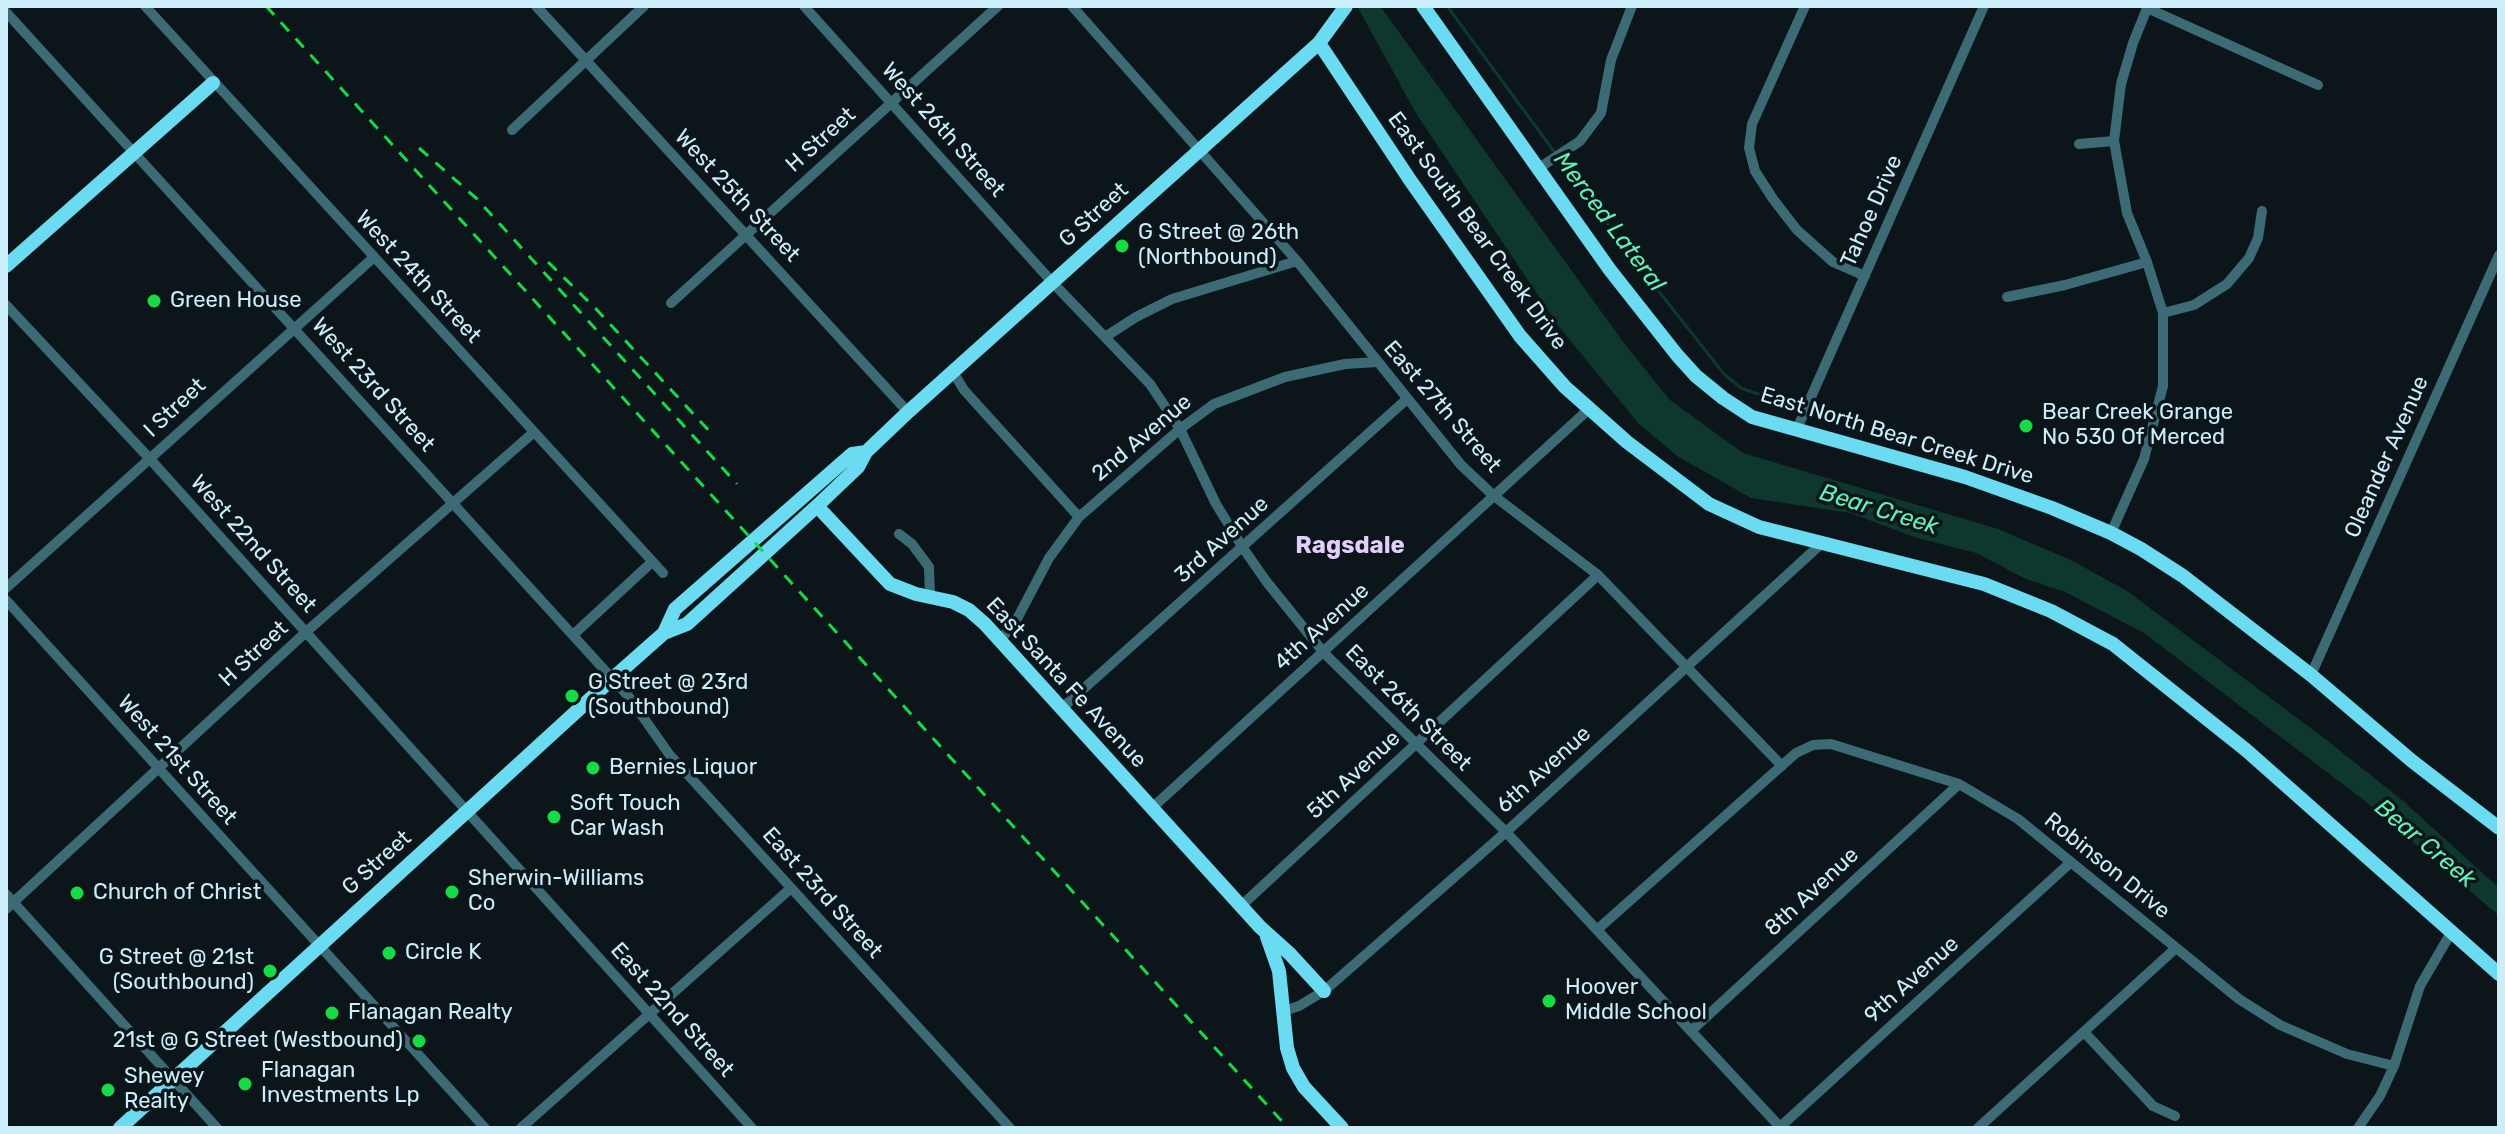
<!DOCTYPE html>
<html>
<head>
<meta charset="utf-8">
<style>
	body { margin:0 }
	#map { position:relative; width:2505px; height:1134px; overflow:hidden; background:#0c161a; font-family:Rubik,sans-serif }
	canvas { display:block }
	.frame { position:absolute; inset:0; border:8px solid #cbeefa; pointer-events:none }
</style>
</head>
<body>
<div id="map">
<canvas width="2505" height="1134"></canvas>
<div class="frame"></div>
</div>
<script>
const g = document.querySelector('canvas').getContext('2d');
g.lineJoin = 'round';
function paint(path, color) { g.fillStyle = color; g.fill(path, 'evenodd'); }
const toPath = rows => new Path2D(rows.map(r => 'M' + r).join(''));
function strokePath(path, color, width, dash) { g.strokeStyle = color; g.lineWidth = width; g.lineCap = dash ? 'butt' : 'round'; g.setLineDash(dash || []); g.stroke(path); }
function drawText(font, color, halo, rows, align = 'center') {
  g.font = font + ' Rubik,sans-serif'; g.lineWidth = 7; g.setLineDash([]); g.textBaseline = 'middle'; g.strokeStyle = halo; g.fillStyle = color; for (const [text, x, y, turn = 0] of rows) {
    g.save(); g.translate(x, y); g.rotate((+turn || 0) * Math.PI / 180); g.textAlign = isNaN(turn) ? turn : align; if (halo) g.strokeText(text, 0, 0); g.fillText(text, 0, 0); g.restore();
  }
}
const water = toPath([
	[1357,6,1380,6,1624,343,1670,400,1743,453,1998,529,2073,561,2127,591,2324,738,2402,800,2499,888,2499,916,2365,801,2144,633,2065,592,2026,579,1976,553,1917,538,1850,513,1751,498,1677,456,1638,423,1560,328,1417,115]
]);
const stream = toPath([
	[1447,6,1634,260,1724,374,1741,388,1795,407]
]);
const street = toPath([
	[145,6,663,573],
	[536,6,908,412],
	[804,6,1052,282,1150,384,1180,429,1216,504,1243,548,1266,581,1324,653,1506,832,1781,1128],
	[1072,6,1297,261,1461,465,1494,496,1598,575,1782,766],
	[1805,6,1752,124,1749,148,1755,171,1773,199,1797,230,1833,262,1865,276],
	[2147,8,2318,85],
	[6,12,629,697,669,754,1010,1128],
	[512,130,644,6],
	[2079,144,2114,141],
	[1539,168,1580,141,1601,113,1611,60,1632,6],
	[2007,297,2065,285,2147,262],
	[671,303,998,6],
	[6,305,150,459,752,1128],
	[2163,313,2194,305,2227,284,2249,258,2258,238,2262,211],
	[1105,337,1136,317,1172,299,1297,261],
	[953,372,964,390,1079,517],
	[1796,431,1984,6],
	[2111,533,2144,459,2163,386,2163,313,2147,262,2127,213,2114,141,2121,84,2133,43,2148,6],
	[899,534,912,544,929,567,930,596],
	[6,588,373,258],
	[6,600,485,1128],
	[573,635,652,562],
	[1000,641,1018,617,1049,558,1079,517,1180,429,1214,404,1285,377,1345,364,1377,362],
	[2311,675,2499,255],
	[1061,709,1407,399],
	[1152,808,1589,409],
	[6,894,217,1128],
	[1241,906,1598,575],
	[6,909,306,632,534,432],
	[1598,929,1796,753,1813,745,1831,744,1959,784,2018,819,2239,999,2280,1025,2347,1054,2394,1066],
	[1284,1011,1299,1006,1324,991,1506,832,1821,544],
	[1692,1030,1959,784],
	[2085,1033,2153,1106,2175,1116],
	[1780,1127,2070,863],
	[521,1128,790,889],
	[1978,1128,2176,948],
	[2358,1128,2380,1096,2394,1066,2420,986,2452,931]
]);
const secondary = toPath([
	[1423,6,1610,270,1677,355,1696,376,1723,398,1752,417,1965,477,2052,508,2111,533,2141,549,2183,576,2311,675,2412,761,2499,828],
	[1319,43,1410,180,1520,336,1565,387,1627,442,1709,504,1759,527,1984,584,2051,611,2113,644,2246,750,2499,974],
	[6,266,213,83],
	[817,506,890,584,916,594,953,602,969,610,985,624,1260,927,1290,954,1324,991],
	[664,633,675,609,852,454,866,452],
	[1267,937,1279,971,1287,1048,1293,1068,1304,1087,1342,1128],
	[120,1128,612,679,664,633,687,624,817,506,858,467,866,452,908,412,1319,43,1346,6]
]);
const rail = toPath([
	[266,6,1288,1128],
	[419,148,476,198,737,484],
	[548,262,597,310,712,434]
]);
const markers = [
	[1122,246,8,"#15db44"],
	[154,301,8,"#15db44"],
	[2026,426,8,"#15db44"],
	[572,696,8,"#15db44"],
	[593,768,8,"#15db44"],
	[554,817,8,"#15db44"],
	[452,892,8,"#15db44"],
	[77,893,8,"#15db44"],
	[389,953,8,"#15db44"],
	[270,971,8,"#15db44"],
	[1549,1001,8,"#15db44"],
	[332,1013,8,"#15db44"],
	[419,1041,8,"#15db44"],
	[245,1084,8,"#15db44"],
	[108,1090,8,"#15db44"]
];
const streetNames = [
	["West 26th Street",943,130,48],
	["H Street",821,140,-42],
	["West 25th Street",737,196,47],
	["Tahoe Drive",1872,211,-66],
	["G Street",1094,215,-42],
	["East South Bear Creek Drive",1477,231,54],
	["West 24th Street",418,277,47],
	["West 23rd Street",373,385,48],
	["East 27th Street",1442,407,49],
	["I Street",175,408,-43],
	["East North Bear Creek Drive",1897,436,17],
	["2nd Avenue",1142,438,-40],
	["Oleander Avenue",2387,457,-66],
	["3rd Avenue",1222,540,-42],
	["West 22nd Street",253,544,48],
	["4th Avenue",1322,627,-42],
	["H Street",254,654,-43],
	["East Santa Fe Avenue",1066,683,47],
	["East 26th Street",1408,708,45],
	["West 21st Street",177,760,48],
	["6th Avenue",1544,770,-42],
	["5th Avenue",1354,775,-43],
	["G Street",377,863,-42],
	["Robinson Drive",2107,866,39],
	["8th Avenue",1812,892,-43],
	["East 23rd Street",822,893,48],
	["9th Avenue",1912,980,-42],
	["East 22nd Street",672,1010,48]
];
const poiNames = [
	["G Street @ 26th",1138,233],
	["(Northbound)",1138,258],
	["Green House",170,301],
	["Bear Creek Grange",2042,413],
	["No 530 Of Merced",2042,438],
	["G Street @ 23rd",588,683],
	["(Southbound)",588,708],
	["Bernies Liquor",609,768],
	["Soft Touch",570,804],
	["Car Wash",570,829],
	["Sherwin-Williams",468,879],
	["Co",468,904],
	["Church of Christ",93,893],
	["Circle K",405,953],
	["G Street @ 21st",254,958,"right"],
	["(Southbound)",254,983,"right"],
	["Hoover",1565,988],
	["Middle School",1565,1013],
	["Flanagan Realty",348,1013],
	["21st @ G Street (Westbound)",403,1041,"right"],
	["Flanagan",261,1071],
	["Investments Lp",261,1096],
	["Shewey",124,1077],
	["Realty",124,1102]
];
const waterNames = [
	["Merced Lateral",1609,222,53],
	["Bear Creek",1879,510,17],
	["Bear Creek",2425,844,40]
];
const neighbourhoodNames = [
	["Ragsdale",1350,546]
];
paint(water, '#0e372d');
strokePath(stream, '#0e372d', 3);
strokePath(street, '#3c6b75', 10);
strokePath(secondary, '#6bdbf1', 14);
strokePath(rail, '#15db44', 3, [12, 10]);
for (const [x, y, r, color] of markers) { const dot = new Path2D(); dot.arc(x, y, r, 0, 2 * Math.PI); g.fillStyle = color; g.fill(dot); strokePath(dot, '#0c161a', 3); }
drawText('22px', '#cbeefa', '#0c161a', streetNames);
drawText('22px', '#cbeefa', '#0c161a', poiNames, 'left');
drawText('italic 24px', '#63f0b7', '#0c161a', waterNames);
drawText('bold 24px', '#e3cdfa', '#0c161a', neighbourhoodNames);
</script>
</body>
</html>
